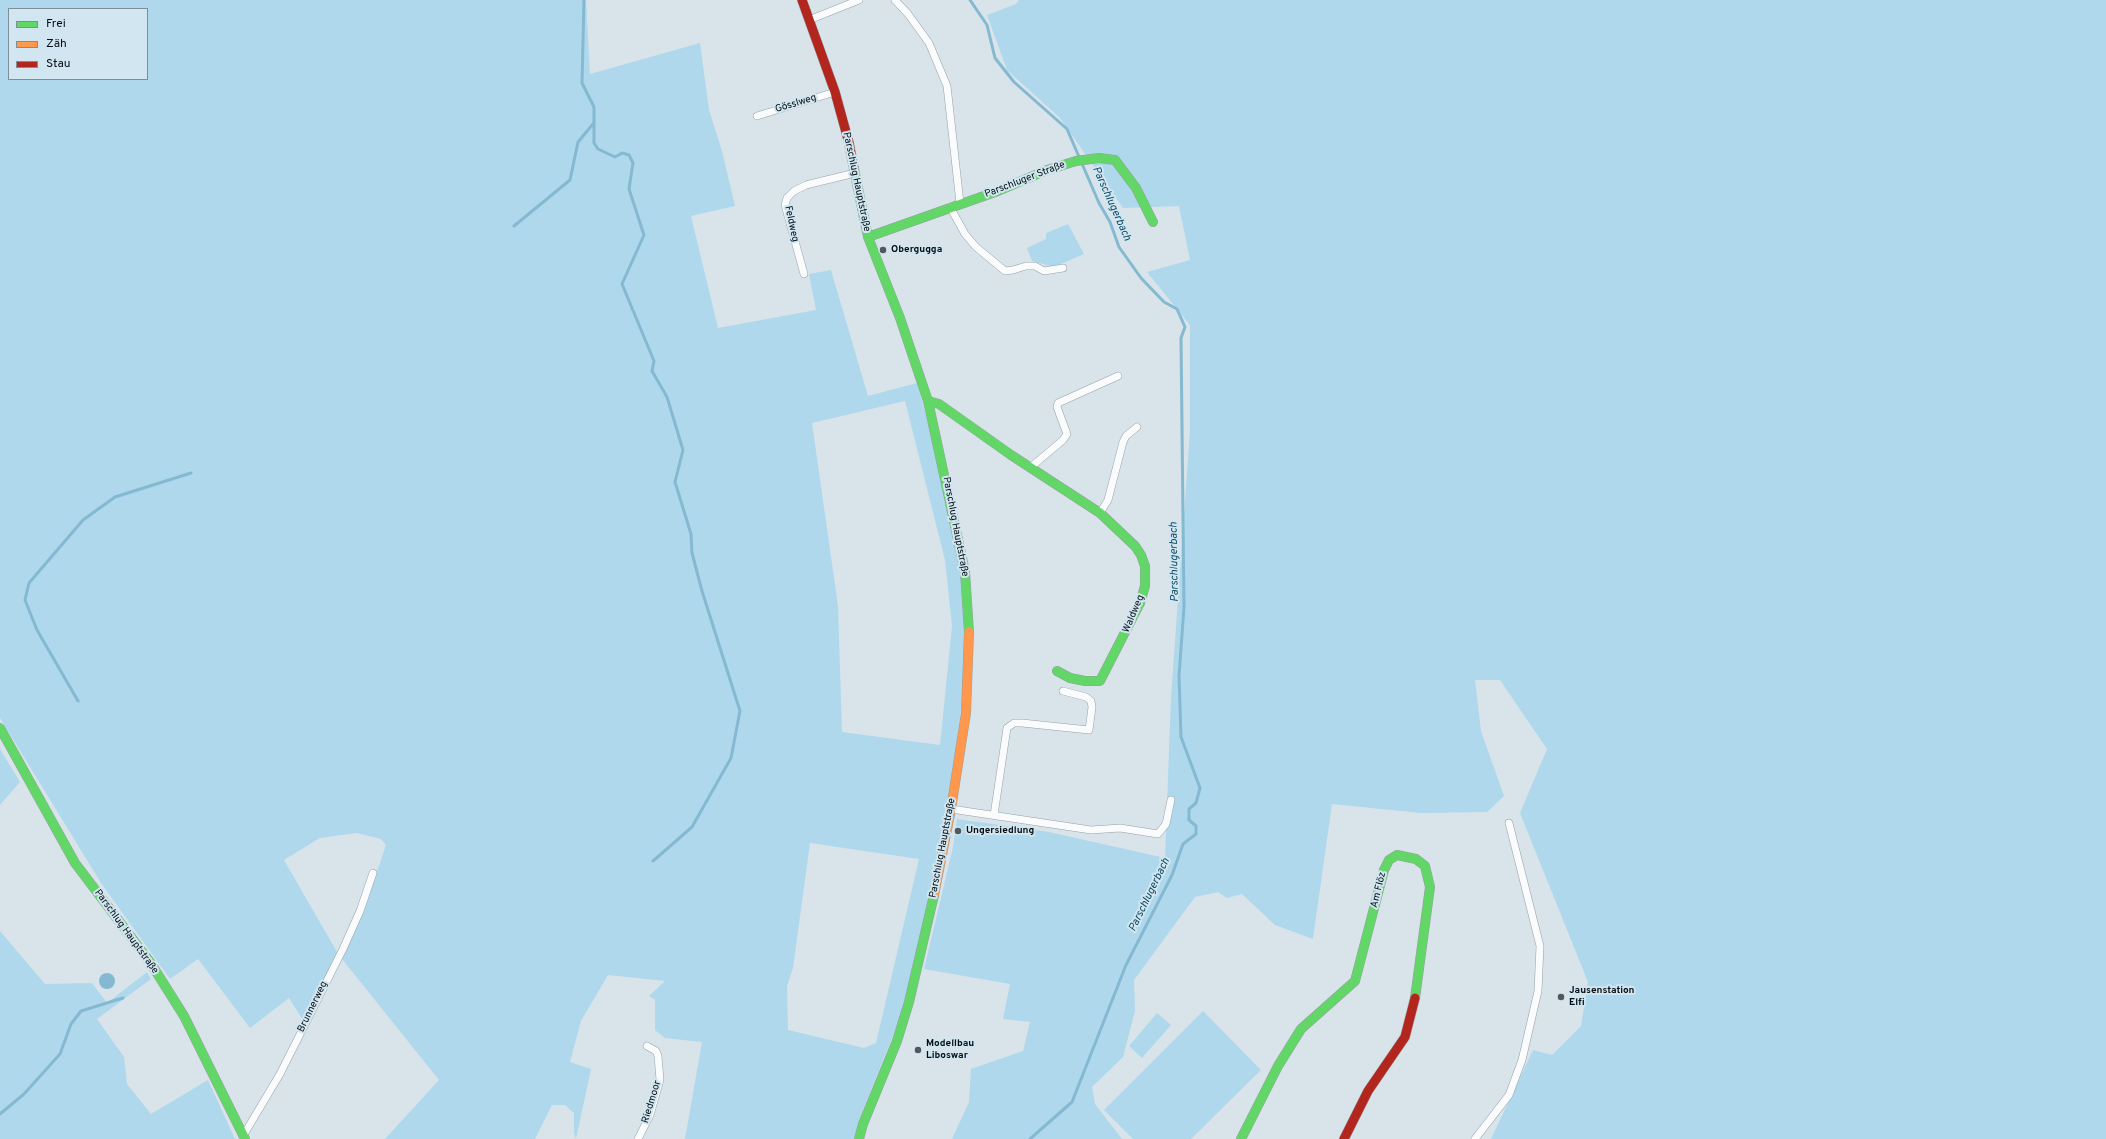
<!DOCTYPE html>
<html>
<head>
<meta charset="utf-8">
<style>
	body { margin:0 }
	#map { position:relative; width:2106px; height:1139px; overflow:hidden; background:#d8e4ea; font-family:Overpass,sans-serif }
	canvas { display:block }
	.legend { position:absolute; left:8px; top:8px; width:140px; height:72px; box-sizing:border-box; background:#d1e6f1; border:1px solid #808f97; margin:0; padding:5px 7px; list-style:none; font-size:12px; color:#060d10 }
	.legend li { display:flex; align-items:center; gap:8px; height:20px }
	.legend b { width:20px; border:1px solid #808f97 }
</style>
</head>
<body>
<div id="map">
<canvas width="2106" height="1139"></canvas>
<ul class="legend">
<li><b style="height:5px;background:#63d668"></b>Frei</li>
<li><b style="height:5px;background:#ff974d"></b>Zäh</li>
<li><b style="height:5px;background:#b3261e"></b>Stau</li>
</ul>
</div>
<script>
const g = document.querySelector('canvas').getContext('2d');
g.lineJoin = 'round';
function paint(path, color) { g.fillStyle = color; g.fill(path, 'evenodd'); }
const toPath = rows => new Path2D(rows.map(r => 'M' + r).join(''));
function strokePath(path, color, width, dash) { g.strokeStyle = color; g.lineWidth = width; g.lineCap = dash ? 'butt' : 'round'; g.setLineDash(dash || []); g.stroke(path); }
function drawText(font, color, halo, rows, align = 'center') {
  g.font = font + ' Overpass,sans-serif'; g.lineWidth = 4; g.setLineDash([]); g.textBaseline = 'middle'; g.strokeStyle = halo; g.fillStyle = color; for (const [text, x, y, turn = 0] of rows) {
    g.save(); g.translate(x, y); g.rotate((+turn || 0) * Math.PI / 180); g.textAlign = isNaN(turn) ? turn : align; if (halo) g.strokeText(text, 0, 0); g.fillText(text, 0, 0); g.restore();
  }
}
const green = toPath([
	[0,0,586,0,590,74,700,43,709,110,722,151,735,206,691,216,718,328,816,310,809,274,831,270,868,396,917,383,932,436,955,534,964,598,967,631,965,678,956,749,937,857,917,955,901,1016,859,1120,855,1139,685,1139,702,1042,665,1038,655,1030,655,1000,649,996,665,981,608,975,581,1021,570,1062,591,1069,576,1139,574,1133,574,1113,565,1105,552,1105,535,1139,385,1139,439,1080,342,959,363,913,386,845,381,839,357,833,320,838,284,860,337,952,304,1022,289,998,250,1028,198,959,170,979,101,883,0,718],
	[9,9,147,9,147,79,9,79],
	[905,401,945,560,952,626,940,745,842,732,838,606,812,423],
	[810,843,919,859,876,1043,864,1048,788,1030,787,986,793,968],
	[1019,0,2106,0,2106,1139,1491,1139,1533,1050,1552,1055,1581,1026,1588,982,1520,813,1547,749,1500,680,1475,680,1481,731,1504,796,1487,812,1420,813,1332,804,1313,939,1275,925,1242,894,1227,898,1218,892,1195,897,1134,980,1135,1011,1123,1057,1092,1087,1095,1104,1122,1139,952,1139,969,1102,971,1069,1023,1051,1030,1022,1003,1019,1010,984,924,969,953,847,957,819,1049,832,1165,858,1171,697,1190,431,1190,325,1147,272,1190,260,1179,206,1123,208,1060,118,1007,70,987,15,1016,4],
	[1068,224,1084,254,1054,267,1032,261,1027,248,1046,239,1046,233],
	[0,749,20,782,0,805],
	[0,931,45,984,92,983,107,1003,147,972,151,979,97,1019,124,1057,127,1084,151,1114,208,1080,235,1139,0,1139],
	[1203,1011,1261,1070,1191,1139,1133,1139,1104,1110],
	[1157,1013,1171,1025,1142,1058,1129,1046]
]);
const water = toPath([
	'99 981a8 8 0 1 1 16 0a8 8 0 1 1-16 0Z'
]);
const stream = toPath([
	[584,0,582,83,594,107,594,143,598,149,615,157,622,153,629,155,633,163,629,189,644,235,622,284,654,361,652,371,667,397,683,450,675,482,691,534,692,553,702,591,740,711,731,758,692,827,653,861],
	[970,0,987,25,995,58,1014,82,1067,129,1099,203,1110,222,1119,247,1141,278,1164,302,1177,309,1185,327,1181,338,1184,607,1179,676,1181,737,1200,788,1196,803,1189,809,1189,820,1196,826,1196,834,1183,844,1172,875,1126,965,1072,1102,1030,1139],
	[514,226,570,180,578,142,593,124],
	[78,701,37,630,25,600,29,583,83,520,115,497,191,473],
	[0,1114,24,1094,60,1054,71,1024,81,1011,123,998]
]);
const street = toPath([
	[895,0,908,14,929,43,947,86,960,203],
	[809,20,859,0],
	[757,116,835,92],
	[950,207,965,234,976,247,1005,271,1013,270,1026,266,1035,266,1044,271,1063,268],
	[804,274,785,205,787,198,794,191,806,185,855,173],
	[1031,467,1063,440,1067,434,1057,407,1058,403,1118,376],
	[1100,513,1108,500,1123,442,1126,436,1137,427],
	[951,809,1091,830,1120,828,1158,834,1166,824,1171,800],
	[994,815,1007,728,1014,723,1022,723,1089,730,1092,707,1091,701,1086,697,1063,691],
	[243,1136,280,1074,343,949,360,911,373,873],
	[638,1139,650,1115,660,1080,658,1056,656,1051,647,1046],
	[1475,1139,1509,1095,1522,1060,1538,991,1540,946,1509,823]
]);
const fast = toPath([
	[854,169,868,237,900,318,928,401,965,572,969,632],
	[868,237,998,191,1047,170,1076,161,1099,158,1115,160,1136,188,1153,222],
	[928,401,939,404,1011,455,1100,513,1135,546,1141,555,1145,566,1145,586,1140,603,1100,681,1085,681,1070,678,1057,671],
	[0,728,75,863,150,962,184,1016,245,1139],
	[859,1139,863,1124,897,1041,909,1002,934,895],
	[1241,1139,1278,1066,1301,1029,1355,981,1384,870,1389,860,1397,855,1416,859,1425,866,1430,887,1415,998]
]);
const slow = toPath([
	[934,895,951,809,966,713,969,632]
]);
const jam = toPath([
	[802,0,835,92,849,143,854,169],
	[1344,1139,1368,1091,1405,1037,1415,998]
]);
const markers = [
	[883,250,4,"#50585c"],
	[958,831,4,"#50585c"],
	[1561,997,4,"#50585c"],
	[918,1050,4,"#50585c"]
];
const streetNames = [
	["Gösslweg",796,104,-17],
	["Parschluger Straße",1025,180,-21],
	["Parschlug Hauptstraße",856,182,78],
	["Feldweg",791,224,78],
	["Parschlug Hauptstraße",955,527,79],
	["Waldweg",1134,614,-67],
	["Parschlug Hauptstraße",943,848,-79],
	["Am Flöz",1379,890,-76],
	["Parschlug Hauptstraße",126,932,54],
	["Brunnerweg",313,1007,-64],
	["Riedmoor",652,1102,-73]
];
const poiNames = [
	["Obergugga",891,250],
	["Ungersiedlung",966,831],
	["Jausenstation",1569,991],
	["Elfi",1569,1003],
	["Modellbau",926,1044],
	["Liboswar",926,1056]
];
const waterNames = [
	["Parschlugerbach",1111,204,66],
	["Parschlugerbach",1175,562,-91],
	["Parschlugerbach",1150,895,-64]
];
paint(green, '#afd8ec');
paint(water, '#85b9d1');
strokePath(stream, '#85b9d1', 3);
strokePath(street, '#97a0a4', 8);
strokePath(fast, '#97a0a4', 10);
strokePath(slow, '#97a0a4', 10);
strokePath(jam, '#97a0a4', 10);
strokePath(street, '#f9fbfc', 7);
strokePath(fast, '#63d668', 9);
strokePath(slow, '#ff974d', 9);
strokePath(jam, '#b3261e', 9);
for (const [x, y, r, color] of markers) { const dot = new Path2D(); dot.arc(x, y, r, 0, 2 * Math.PI); g.fillStyle = color; g.fill(dot); strokePath(dot, '#d1e6f1', 1.5); }
drawText('10px', '#060d10', '#d1e6f1', streetNames);
drawText('bold 10px', '#060d10', '#d1e6f1', poiNames, 'left');
drawText('italic 11px', '#0e495f', '#d1e6f1', waterNames);
</script>
</body>
</html>
